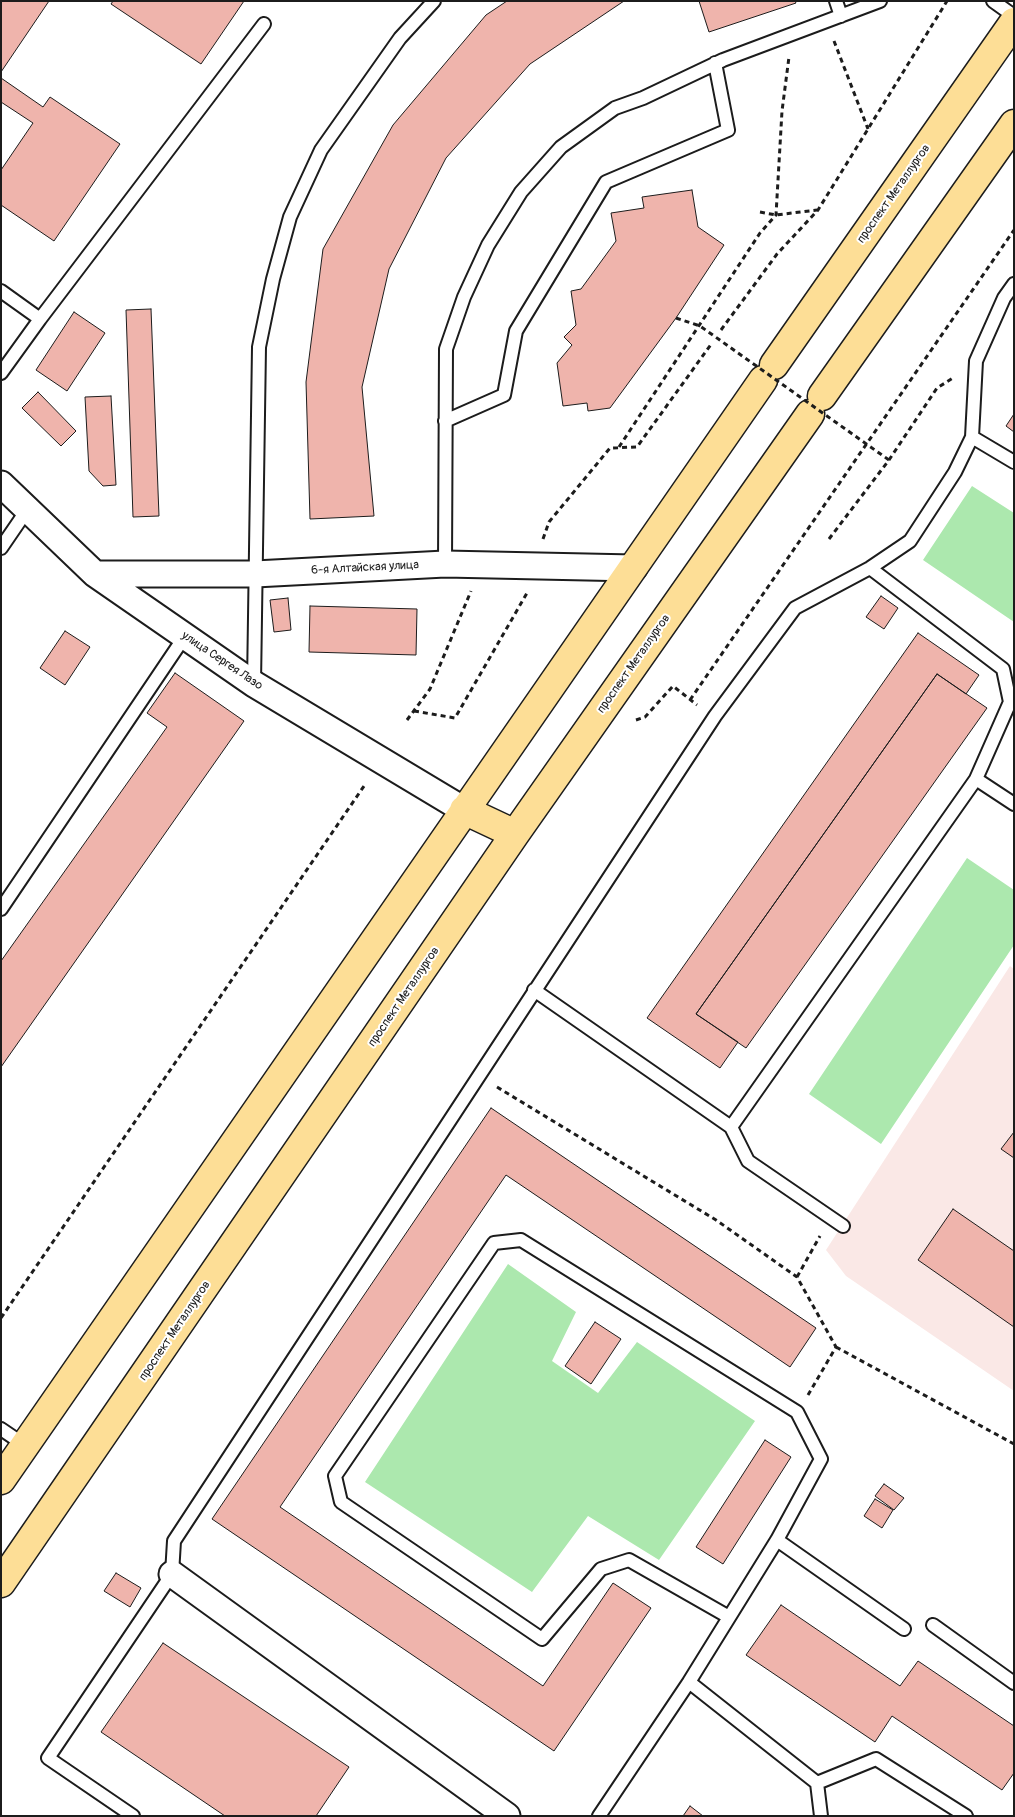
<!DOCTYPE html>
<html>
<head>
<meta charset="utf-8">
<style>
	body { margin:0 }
	#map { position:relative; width:1015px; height:1817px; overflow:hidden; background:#fff; font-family:Pangolin,sans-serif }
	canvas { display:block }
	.frame { position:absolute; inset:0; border:2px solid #1c1c1c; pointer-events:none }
</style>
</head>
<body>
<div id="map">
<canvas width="1015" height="1817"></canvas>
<div class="frame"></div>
</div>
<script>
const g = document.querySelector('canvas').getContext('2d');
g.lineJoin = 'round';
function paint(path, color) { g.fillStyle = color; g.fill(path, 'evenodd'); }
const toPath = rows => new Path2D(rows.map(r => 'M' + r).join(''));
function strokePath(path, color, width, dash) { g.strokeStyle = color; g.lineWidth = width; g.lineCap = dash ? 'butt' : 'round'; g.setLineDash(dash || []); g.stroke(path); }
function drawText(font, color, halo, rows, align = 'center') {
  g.font = font + ' Pangolin,sans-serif'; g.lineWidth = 4; g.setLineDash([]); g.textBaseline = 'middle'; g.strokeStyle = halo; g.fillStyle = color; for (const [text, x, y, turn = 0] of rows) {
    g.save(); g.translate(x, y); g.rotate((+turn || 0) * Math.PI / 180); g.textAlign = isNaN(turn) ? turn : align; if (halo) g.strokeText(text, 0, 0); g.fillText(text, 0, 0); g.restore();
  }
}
const built = toPath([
	[1010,966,1014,969,1014,1391,846,1276,826,1250]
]);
const green = toPath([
	[972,486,1014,513,1014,622,923,560],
	[967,858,1014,890,1014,945,881,1144,809,1094],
	[508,1264,576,1312,552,1361,598,1393,637,1342,755,1421,659,1560,588,1516,532,1592,365,1482]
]);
const building = toPath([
	[1,1,49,1,1,72,1,1],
	[113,1,244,1,201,64,111,4,113,1],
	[507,1,624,1,530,64,446,158,389,269,362,387,374,516,310,519,306,382,323,249,393,125,486,15,507,1],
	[699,1,795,1,796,3,709,32,699,1],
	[1,78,43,107,50,97,120,144,54,241,1,205,1,170,33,123,1,102,1,78],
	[692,190,698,227,724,245,676,318,610,408,588,411,587,403,563,406,557,363,572,345,564,337,576,325,571,291,581,289,616,241,611,213,644,208,642,197,692,190],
	[151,309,159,516,133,517,126,310,151,309],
	[74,312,105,333,67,391,36,370,74,312],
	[38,392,76,431,61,446,22,408,38,392],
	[111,396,116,485,103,486,89,471,85,397,111,396],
	[1014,414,1014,432,1006,426,1014,414],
	[881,596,898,608,884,629,866,617,881,596],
	[288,598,291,630,274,632,270,600,288,598],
	[310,606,417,609,416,655,309,652,310,606],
	[65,631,90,647,65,685,40,668,65,631],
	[918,633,979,675,966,694,937,674,696,1014,738,1042,720,1068,647,1018,918,633],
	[175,673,244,721,1,1067,1,961,167,727,147,713,175,673],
	[937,674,987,708,746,1048,696,1014,937,674],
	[491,1108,816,1328,790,1367,506,1175,280,1507,543,1686,613,1583,651,1608,554,1751,212,1519,491,1108],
	[1014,1132,1014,1158,1001,1149,1014,1132],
	[953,1209,1014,1251,1014,1327,918,1260,953,1209],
	[595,1322,621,1339,591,1384,565,1366,595,1322],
	[765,1440,791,1457,723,1564,696,1547,765,1440],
	[884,1484,904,1498,894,1510,875,1496,884,1484],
	[875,1499,893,1510,882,1528,864,1516,875,1499],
	[116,1573,141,1588,130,1607,104,1591,116,1573],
	[781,1605,900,1686,918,1661,1014,1726,1014,1773,1002,1790,892,1716,875,1742,746,1655,781,1605],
	[163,1643,349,1767,316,1816,225,1816,101,1732,163,1643],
	[690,1806,703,1816,683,1816,690,1806]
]);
const path = toPath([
	[834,41,868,129],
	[760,212,776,215,817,210],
	[721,330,777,254,818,210,947,1],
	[619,447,760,233,776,215,782,111,789,57],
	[543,539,549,522,610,448,637,447,712,343],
	[829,539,889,460,937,388,953,378],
	[690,700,1014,230],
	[414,711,455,718,527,593],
	[407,720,430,689,471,591],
	[636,720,645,717,673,686,697,705],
	[497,1087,716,1220,797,1277,836,1347,808,1395],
	[797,1277,820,1236],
	[1,1318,364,786],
	[836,1347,1014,1444]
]);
const service = toPath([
	[836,1,841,16],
	[993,1,1014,16],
	[1,291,40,319],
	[1,373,40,319,264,24],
	[445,421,504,395,516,331,606,182,728,130,715,63],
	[972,437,1014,462],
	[1,548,27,510],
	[445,564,446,349,464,297,488,245,521,192,561,147,615,108,643,98,723,60,880,1],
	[254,684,259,347,273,279,290,217,321,150,400,38,434,1],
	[976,779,1014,804],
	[1,909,185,636],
	[534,990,731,1127,748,1161,843,1226],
	[731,1127,976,779,1010,702,1003,669,870,568],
	[1,1429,26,1446],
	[777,1540,904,1629],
	[933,1625,1014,1683],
	[689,1682,817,1783,821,1816],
	[817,1783,876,1759,966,1816],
	[133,1816,48,1758,172,1574,174,1541,715,716,795,608,870,568,910,541,955,472,972,437,976,361,1004,298,1014,284],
	[599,1816,689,1682,777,1540,821,1459,797,1412,521,1240,494,1243,335,1476,341,1502,542,1639,601,1569,629,1560,729,1617]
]);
const minor = toPath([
	[1,484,95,574,254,684,464,810],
	[95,574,255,574,445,564,634,568],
	[172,1574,507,1816]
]);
const primary = toPath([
	[774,365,1014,22],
	[822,396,1014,124],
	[464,810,515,834],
	[1,1480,763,380],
	[1,1583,515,834,810,414]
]);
const pathBridge = toPath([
	[676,318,700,326,889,460]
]);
const streetNames = [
	["проспект Металлургов",894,194,-55],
	["6-я Алтайская улица",365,568,-3],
	["улица Сергея Лазо",222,661,34],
	["проспект Металлургов",634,664,-55],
	["проспект Металлургов",404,997,-56],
	["проспект Металлургов",175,1331,-56]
];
paint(built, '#fae8e6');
paint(green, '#ace8ae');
paint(building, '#efb4ac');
strokePath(building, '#1c1c1c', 1);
strokePath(service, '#1c1c1c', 16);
strokePath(minor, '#1c1c1c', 29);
strokePath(primary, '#1c1c1c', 31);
strokePath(path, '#1c1c1c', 3, [5, 4]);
strokePath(service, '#fff', 12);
strokePath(minor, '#fff', 25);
strokePath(primary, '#fdde96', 28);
strokePath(pathBridge, '#1c1c1c', 3, [5, 4]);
drawText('12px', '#1c1c1c', '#fff', streetNames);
</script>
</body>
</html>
